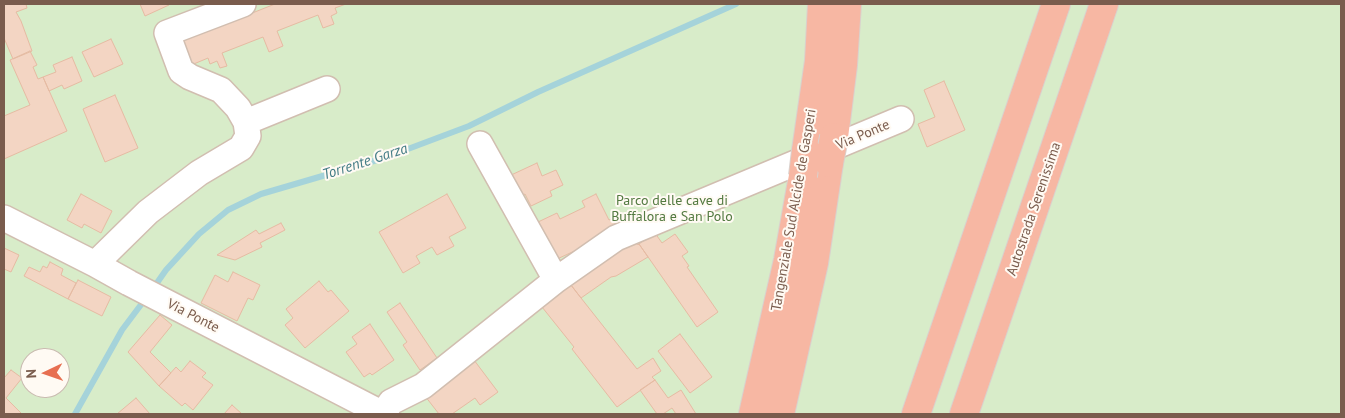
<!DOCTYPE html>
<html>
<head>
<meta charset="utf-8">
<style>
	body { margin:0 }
	#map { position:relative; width:1345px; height:418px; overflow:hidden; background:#fdf6ec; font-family:"PT Sans",sans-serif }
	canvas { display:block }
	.frame { position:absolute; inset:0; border:5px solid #7a5c4d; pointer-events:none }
	.north { position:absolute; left:20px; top:348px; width:50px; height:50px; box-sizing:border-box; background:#fffaf3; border:1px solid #cabbb1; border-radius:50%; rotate:267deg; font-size:14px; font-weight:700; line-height:20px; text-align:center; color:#7a5c4d }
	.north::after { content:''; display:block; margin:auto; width:18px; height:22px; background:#e76f51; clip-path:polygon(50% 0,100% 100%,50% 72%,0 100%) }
</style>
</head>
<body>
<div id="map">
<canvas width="1345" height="418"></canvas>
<div class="frame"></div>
<div class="north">N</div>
</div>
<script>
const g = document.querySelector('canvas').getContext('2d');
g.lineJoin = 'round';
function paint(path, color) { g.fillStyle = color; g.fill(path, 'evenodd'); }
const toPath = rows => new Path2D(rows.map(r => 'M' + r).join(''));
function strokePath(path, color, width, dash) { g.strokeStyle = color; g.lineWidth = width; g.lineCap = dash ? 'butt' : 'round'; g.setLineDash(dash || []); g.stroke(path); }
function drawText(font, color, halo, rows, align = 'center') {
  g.font = font + ' "PT Sans",sans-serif'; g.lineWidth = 4; g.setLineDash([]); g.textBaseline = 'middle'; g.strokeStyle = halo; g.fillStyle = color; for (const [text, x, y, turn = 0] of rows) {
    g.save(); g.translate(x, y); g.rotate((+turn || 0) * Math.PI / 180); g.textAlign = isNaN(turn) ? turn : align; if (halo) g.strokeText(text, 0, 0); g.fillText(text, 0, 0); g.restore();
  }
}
const green = toPath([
	[4,4,1341,4,1341,414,4,414],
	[30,358,60,358,60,388,30,388]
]);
const stream = toPath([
	[152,290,166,270,199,234,228,210,261,194,384,158,469,126,538,92,736,4],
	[75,414,122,330,146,298]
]);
const building = toPath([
	[4,4,26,4,27,8,16,12,21,21,32,51,13,59,4,38,4,4],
	[140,4,169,4,169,5,145,16,140,4],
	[275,4,346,4,335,8,337,13,331,16,334,24,323,28,318,15,277,31,283,46,269,52,263,37,222,53,227,66,220,68,217,61,210,64,208,58,189,66,179,42,275,4],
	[111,39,123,64,94,77,82,52,111,39],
	[30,51,37,65,33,67,38,79,43,77,67,131,4,159,4,116,30,105,10,60,30,51],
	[72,57,82,81,64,89,62,85,49,91,43,77,56,72,53,65,72,57],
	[944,81,965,130,927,147,918,124,935,117,924,90,944,81],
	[115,95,138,148,105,162,83,109,115,95],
	[537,163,542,176,556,170,563,185,550,191,552,196,531,206,525,194,519,197,509,176,537,163],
	[81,194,112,211,101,233,84,224,82,228,67,220,81,194],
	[447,194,466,228,449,237,454,246,437,255,432,247,416,256,420,263,403,273,379,232,447,194],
	[596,194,609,220,618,216,624,228,555,260,538,222,557,213,560,219,585,207,582,201,596,194],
	[281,223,285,230,260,243,262,247,235,260,217,255,256,230,259,234,281,223],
	[655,233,662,243,675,234,688,252,682,256,689,266,687,267,718,312,697,327,639,244,655,233],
	[635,238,638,245,639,244,648,257,616,276,611,277,581,298,568,281,635,238],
	[4,248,19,255,11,272,4,269,4,248],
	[50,262,63,269,61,275,76,283,68,299,24,276,29,267,40,272,43,266,47,268,50,262],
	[233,272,260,285,253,300,248,298,237,321,201,303,215,275,228,282,233,272],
	[78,280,111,297,102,316,68,299,78,280],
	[319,281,328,292,331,290,349,311,305,348,285,325,293,318,286,309,319,281],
	[570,284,637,369,653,358,661,371,652,377,655,380,617,407,572,349,574,347,542,307,570,284],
	[400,303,437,358,420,370,403,345,407,342,387,312,400,303],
	[160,315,172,325,150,352,171,373,159,386,128,352,160,315],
	[370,324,394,360,372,375,370,373,364,377,346,352,357,344,352,337,370,324],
	[680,334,712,377,690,393,658,351,680,334],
	[474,360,498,392,480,405,475,398,452,414,439,414,425,396,474,360],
	[190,361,206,373,202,377,213,385,193,410,185,403,182,406,159,386,176,367,181,372,190,361],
	[11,370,22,378,6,398,22,414,4,414,4,378,11,370],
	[655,380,668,398,681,390,696,414,676,414,672,408,663,414,657,414,640,390,655,380],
	[136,398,150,414,117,414,136,398],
	[232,405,242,414,224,414,232,405]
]);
const minor = toPath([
	[246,122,327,89],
	[480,144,556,280],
	[4,218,95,264,129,283,383,414],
	[95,264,148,212,199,173,241,148,248,136,246,122,238,108,221,90,190,77,181,71,167,33,243,4],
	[383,414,391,402,423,386,556,280,616,238,901,119]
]);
const highway = toPath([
	[834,137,843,65,847,4],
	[806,151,819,61,822,4],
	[753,414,788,260,803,176],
	[780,414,814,263,829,163],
	[916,414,1056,4],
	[964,414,1104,4]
]);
const highwayBridge = toPath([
	[829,163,834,137],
	[803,176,806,151]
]);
const streetNames = [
	["Via Ponte",863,135,-23],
	["Autostrada Serenissima",1034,209,-71],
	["Tangenziale Sud Alcide de Gasperi",794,210,-80],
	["Via Ponte",193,316,27]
];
const parkNames = [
	["Parco delle cave di",672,201],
	["Buffalora e San Polo",672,217]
];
const waterNames = [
	["Torrente Garza",365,162,-18]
];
paint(green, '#d8ecc9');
strokePath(stream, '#a5d3da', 6);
paint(building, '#f3d5c3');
strokePath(building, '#e6bba3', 1);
strokePath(minor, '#d1beb0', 28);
strokePath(highway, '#dad1cd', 30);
strokePath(minor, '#fff', 25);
strokePath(highway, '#f7b7a3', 28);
strokePath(highwayBridge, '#dad1cd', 30, []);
strokePath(highwayBridge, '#f7b7a3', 28);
drawText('14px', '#7a5c4d', '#fffaf3', streetNames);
drawText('14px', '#537a41', '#fffaf3', parkNames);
drawText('italic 15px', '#437c86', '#fffaf3', waterNames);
</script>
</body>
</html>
